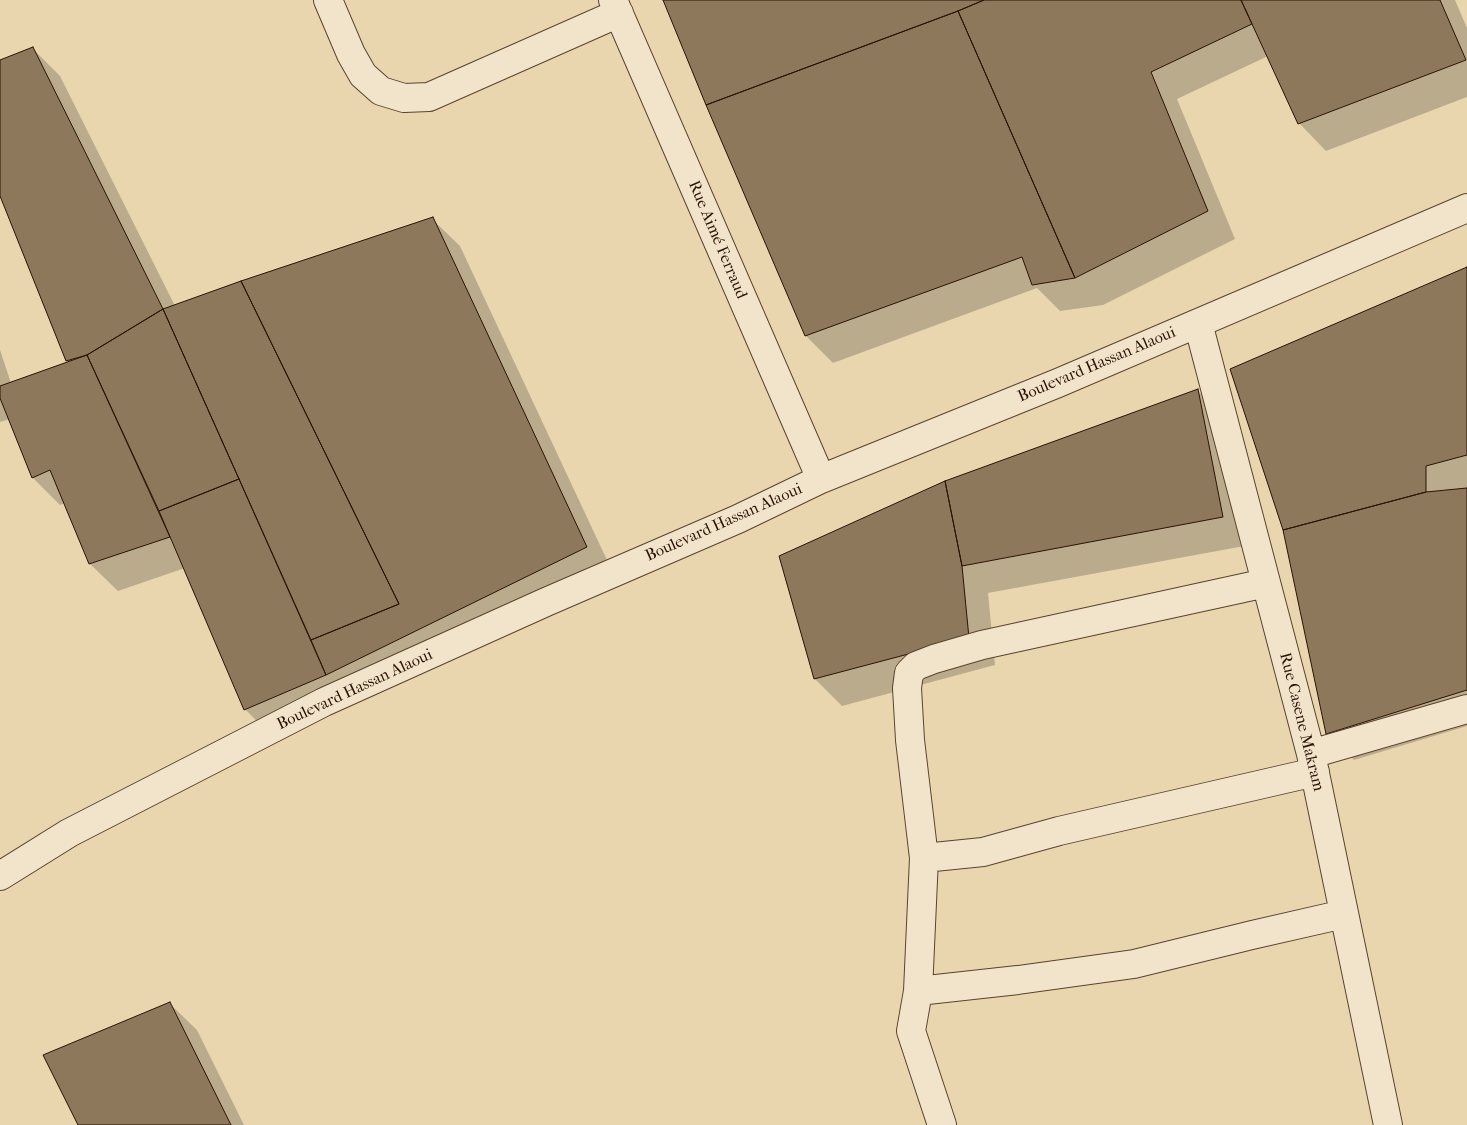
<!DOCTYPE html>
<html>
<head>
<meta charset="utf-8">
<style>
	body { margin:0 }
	canvas { display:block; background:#e9d6af }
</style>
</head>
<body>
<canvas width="1467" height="1125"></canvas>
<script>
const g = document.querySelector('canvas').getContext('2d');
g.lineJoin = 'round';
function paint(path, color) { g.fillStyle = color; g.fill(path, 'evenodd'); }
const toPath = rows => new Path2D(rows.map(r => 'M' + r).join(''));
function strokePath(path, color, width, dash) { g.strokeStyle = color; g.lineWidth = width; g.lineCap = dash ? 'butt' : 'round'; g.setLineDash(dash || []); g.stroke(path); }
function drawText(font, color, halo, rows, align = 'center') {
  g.font = font + ' "IM FELL French Canon",serif'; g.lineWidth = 4; g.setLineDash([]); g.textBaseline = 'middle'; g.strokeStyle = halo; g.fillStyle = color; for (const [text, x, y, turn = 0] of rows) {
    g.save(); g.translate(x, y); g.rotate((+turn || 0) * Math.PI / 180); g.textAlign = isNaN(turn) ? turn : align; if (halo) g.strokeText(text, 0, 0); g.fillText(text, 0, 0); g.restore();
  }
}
const shadow = toPath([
	[665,0,1455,0,1467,28,1467,97,1326,151,1299,123,1268,56,1177,99,1235,239,1103,305,1060,311,1037,288,833,363,806,336],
	[33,49,60,76,175,306,432,219,460,246,614,575,272,737,245,709,185,568,118,591,90,564,65,503,60,505,33,478,10,419,0,422,0,350,11,383,68,362,0,193,0,61],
	[1467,269,1467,726,1354,760,1327,733],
	[1198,391,1225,418,1250,545,988,593,995,665,842,706,815,679,946,482],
	[169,1003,197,1030,244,1125,79,1125]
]);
const building = toPath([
	[663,0,984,0,958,11,706,105,663,0],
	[984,0,1241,0,1252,24,1151,72,1208,211,1075,278,958,11,984,0],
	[1241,0,1440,0,1466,60,1298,124,1241,0],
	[958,11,1075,278,1032,285,1022,257,805,336,706,105,958,11],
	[33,47,163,309,87,355,66,361,0,196,0,60,33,47],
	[433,217,587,547,326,675,311,640,399,604,241,281,433,217],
	[1467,267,1467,455,1426,466,1426,492,1283,530,1230,369,1467,267],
	[241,281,399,604,311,640,163,309,241,281],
	[163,309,239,479,159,511,87,355,163,309],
	[87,355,170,537,89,564,50,470,32,478,0,398,0,386,87,355],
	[1198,389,1223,517,962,566,945,481,1198,389],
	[239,479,326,675,244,710,159,511,239,479],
	[945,481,962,566,969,638,814,679,779,556,945,481],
	[1467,488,1467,690,1326,734,1283,530,1426,492,1467,488],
	[170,1002,231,1125,78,1125,43,1055,170,1002]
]);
const minor = toPath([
	[328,0,351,54,363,75,381,91,404,98,429,97,619,13],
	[613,0,821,479],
	[1198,323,1311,754,1388,1125],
	[1266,583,982,645,934,659,916,666,909,673,907,688,910,740,924,858,983,852,1059,831,1315,772],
	[1311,754,1467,709],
	[924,858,918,991,911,1031,942,1125],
	[0,876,69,833,324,702,546,602,738,519,821,479,1058,383,1467,208],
	[918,991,1018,980,1134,964,1252,935,1344,914]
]);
const streetNames = [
	["Rue Aimé Ferraud",717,240,67],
	["Boulevard Hassan Alaoui",1097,365,-23],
	["Boulevard Hassan Alaoui",724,523,-24],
	["Boulevard Hassan Alaoui",355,690,-25],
	["Rue Casene Makram",1301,722,76]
];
paint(shadow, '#0003');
paint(building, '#8e785c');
strokePath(building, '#2b1203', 1);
strokePath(minor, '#5a432e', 30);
strokePath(minor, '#f1e4cb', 28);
drawText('16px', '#2b1203', '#f1e4cb', streetNames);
</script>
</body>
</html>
